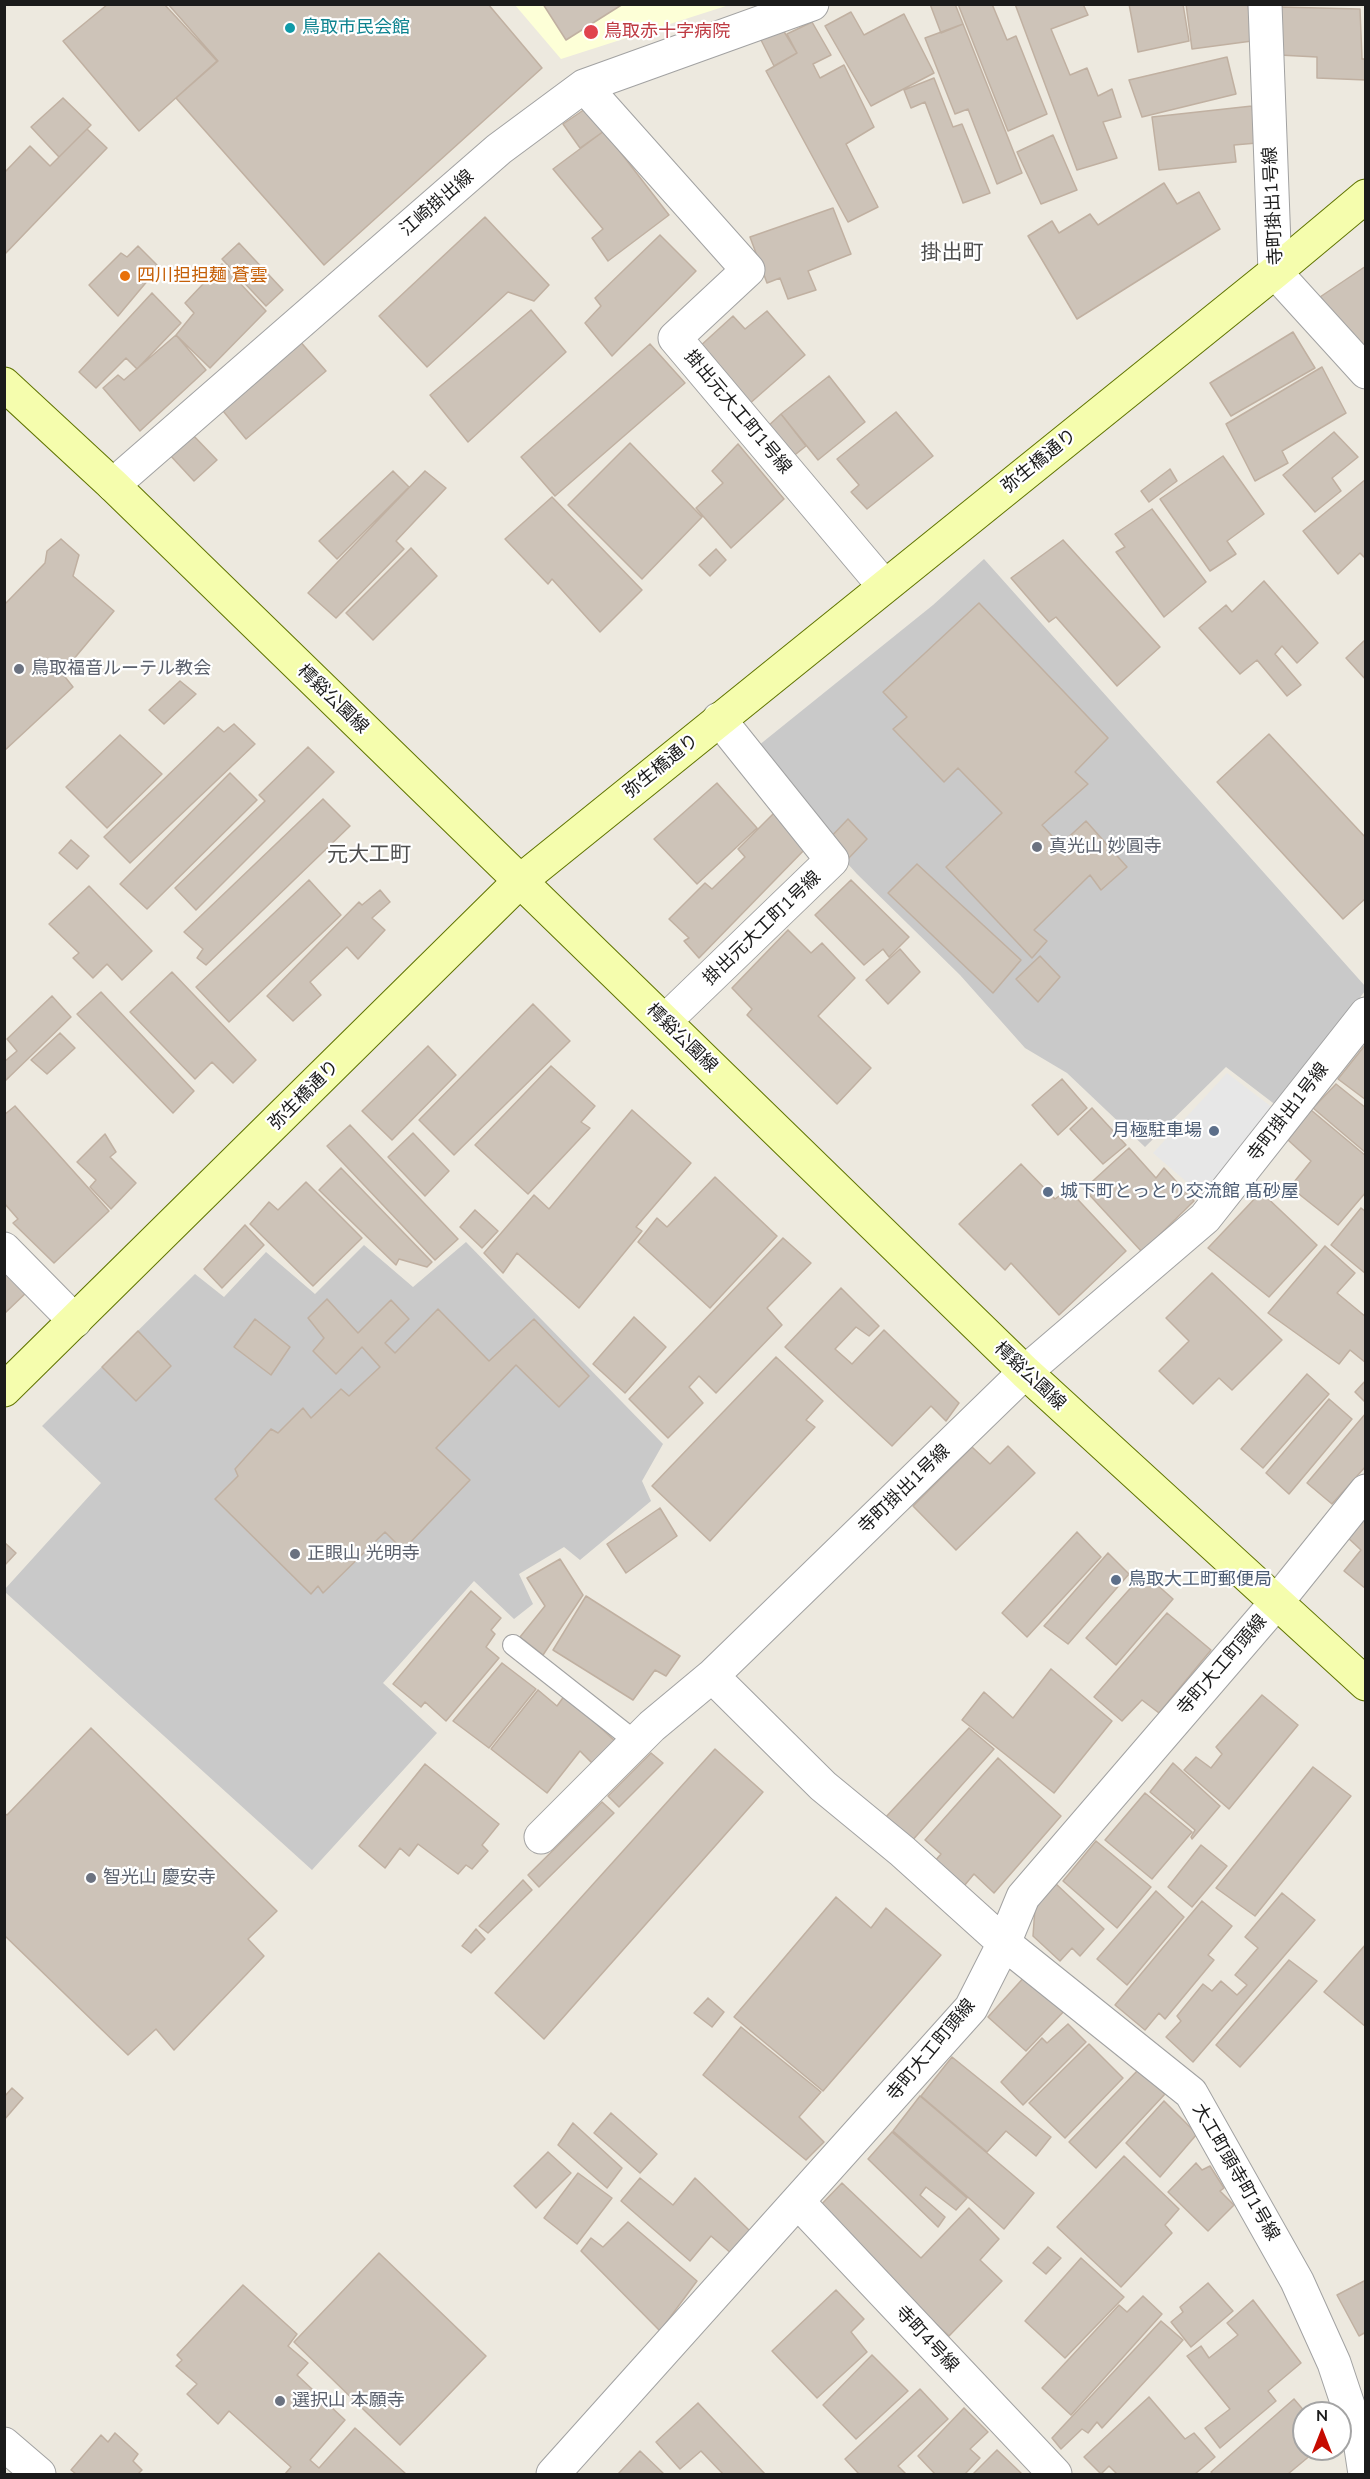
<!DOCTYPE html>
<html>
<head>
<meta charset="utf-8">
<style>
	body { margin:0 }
	#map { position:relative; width:1370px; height:2479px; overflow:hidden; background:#ede9df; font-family:Mulish,sans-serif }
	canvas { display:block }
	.frame { position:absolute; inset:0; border:6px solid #1b1b1b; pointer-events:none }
	.north { position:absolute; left:1292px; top:2401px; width:60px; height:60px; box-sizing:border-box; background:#fff; border:2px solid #a4a4a4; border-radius:50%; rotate:0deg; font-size:16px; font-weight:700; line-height:24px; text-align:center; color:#1b1b1b }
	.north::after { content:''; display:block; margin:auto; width:21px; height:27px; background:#c60b00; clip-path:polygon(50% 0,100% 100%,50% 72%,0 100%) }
</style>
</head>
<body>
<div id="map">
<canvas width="1370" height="2479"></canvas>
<div class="frame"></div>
<div class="north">N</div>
</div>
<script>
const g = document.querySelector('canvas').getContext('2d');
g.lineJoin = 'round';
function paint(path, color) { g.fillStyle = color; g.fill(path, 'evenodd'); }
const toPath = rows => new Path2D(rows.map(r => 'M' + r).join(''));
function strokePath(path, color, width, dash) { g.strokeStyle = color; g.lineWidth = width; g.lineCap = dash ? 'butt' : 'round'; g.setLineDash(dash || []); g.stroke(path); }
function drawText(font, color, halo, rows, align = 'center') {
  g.font = font + ' Mulish,"Noto Sans JP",sans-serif'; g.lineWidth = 4.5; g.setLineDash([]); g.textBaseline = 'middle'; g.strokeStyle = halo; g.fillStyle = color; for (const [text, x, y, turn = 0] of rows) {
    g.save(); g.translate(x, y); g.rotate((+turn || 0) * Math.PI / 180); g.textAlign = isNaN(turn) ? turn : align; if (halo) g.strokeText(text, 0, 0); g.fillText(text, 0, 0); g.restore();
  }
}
const education = toPath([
	[515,5,729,5,561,59]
]);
const religious = toPath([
	[984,559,1365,986,1365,991,1277,1106,1226,1067,1145,1147,1067,1073,1025,1048,960,975,857,874,748,754,933,605],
	[466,1242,663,1444,642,1481,651,1501,580,1560,564,1547,519,1574,533,1604,514,1619,474,1581,383,1683,437,1733,312,1870,5,1592,5,1589,101,1483,42,1426,195,1274,224,1297,266,1252,315,1294,364,1245,413,1287]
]);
const parking = toPath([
	[1227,1073,1273,1108,1203,1196,1153,1153]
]);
const building = toPath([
	[108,4,164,4,217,61,139,131,63,41,108,4],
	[168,4,488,4,542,68,324,265,176,98,218,61,168,4],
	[543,4,623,4,566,40,543,4],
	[930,4,955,4,963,24,941,33,930,4],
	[958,4,992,4,1007,40,1016,36,1047,114,1008,131,958,4],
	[1015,4,1083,4,1088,15,1051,29,1070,75,1087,68,1098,96,1112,89,1121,117,1103,122,1117,158,1077,170,1015,4],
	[1129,4,1183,4,1189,41,1138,52,1129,4],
	[1186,4,1248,4,1252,41,1192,49,1186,4],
	[1278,7,1360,9,1362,59,1366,59,1366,80,1317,78,1317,57,1279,55,1278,7],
	[851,12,864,35,904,14,934,73,871,106,825,26,851,12],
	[812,22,831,55,813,64,820,78,844,65,874,127,846,144,878,207,848,222,766,71,797,53,787,34,812,22],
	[963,24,1022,173,997,184,968,109,955,114,925,38,963,24],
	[783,30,797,53,774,66,760,38,783,30],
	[1227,57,1236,94,1142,117,1129,80,1227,57],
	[934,78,953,127,962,124,990,193,963,203,925,102,911,108,904,90,934,78],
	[63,98,91,125,59,157,31,127,63,98],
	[1252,106,1257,143,1234,145,1236,162,1159,170,1152,117,1252,106],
	[585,109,604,131,580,148,563,124,585,109],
	[87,129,107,148,4,255,4,173,30,146,50,166,87,129],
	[604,131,669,215,608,261,592,238,603,229,553,169,604,131],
	[1053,135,1077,190,1041,204,1017,152,1053,135],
	[1164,183,1177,204,1199,192,1220,229,1077,319,1028,236,1052,221,1059,233,1090,214,1098,225,1164,183],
	[833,208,851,254,808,271,816,290,788,299,780,278,767,283,750,237,833,208],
	[485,217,549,285,534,301,508,292,427,367,379,316,485,217],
	[660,235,696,271,612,356,585,323,601,306,595,298,660,235],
	[239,243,283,290,266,306,222,259,239,243],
	[138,246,159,267,118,316,89,285,121,253,127,257,138,246],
	[222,264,266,311,210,368,176,335,194,313,185,303,222,264],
	[1366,266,1366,344,1359,348,1320,297,1366,266],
	[152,293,181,323,137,369,126,358,96,388,79,372,152,293],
	[531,310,566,352,468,442,430,395,531,310],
	[767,311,805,355,748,405,698,348,733,316,745,329,767,311],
	[1293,332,1315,368,1231,416,1210,383,1293,332],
	[176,335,206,370,140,431,103,388,118,375,124,380,176,335],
	[298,339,326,371,246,439,219,406,298,339],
	[650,344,685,383,555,496,521,457,650,344],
	[1322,367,1346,413,1282,451,1288,463,1255,481,1226,424,1322,367],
	[829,376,865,422,818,460,781,414,829,376],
	[896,412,933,456,867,509,851,492,859,485,837,459,896,412],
	[781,414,806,446,791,458,766,428,781,414],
	[190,432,217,460,194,481,168,453,190,432],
	[1334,432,1358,457,1332,478,1341,491,1315,512,1283,475,1334,432],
	[630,443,702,517,642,579,568,505,630,443],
	[738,444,784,499,731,548,696,508,723,483,712,471,738,444],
	[1223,456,1264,514,1227,541,1236,554,1210,571,1160,499,1223,456],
	[1170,469,1177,481,1149,502,1141,491,1170,469],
	[393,471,409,487,337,559,319,541,393,471],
	[425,471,446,488,396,541,404,549,336,618,308,593,425,471],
	[1366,479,1366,559,1360,553,1338,574,1303,531,1366,479],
	[552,497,642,590,600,632,552,579,548,584,505,539,552,497],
	[1152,509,1206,582,1164,617,1116,552,1125,547,1115,534,1152,509],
	[61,539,79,555,73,576,114,611,62,673,73,687,4,751,4,605,45,563,47,551,61,539],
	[1063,540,1160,647,1117,686,1056,617,1049,622,1011,578,1063,540],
	[411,548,437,576,373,640,346,613,411,548],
	[716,549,726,560,710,576,699,565,716,549],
	[1264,581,1318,643,1297,663,1282,646,1275,654,1301,685,1287,696,1257,660,1240,674,1199,628,1226,605,1232,612,1264,581],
	[979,603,1108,738,1075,772,1088,784,1042,825,1060,845,1086,821,1127,867,1101,890,1090,875,1034,930,1047,941,1032,958,946,867,1002,813,958,768,944,782,893,729,907,717,883,692,979,603],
	[1366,639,1366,680,1346,658,1366,639],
	[180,681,196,694,164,724,149,710,180,681],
	[234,724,255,744,130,863,104,837,218,727,224,732,234,724],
	[1269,734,1366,838,1366,898,1343,919,1217,782,1269,734],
	[120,735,162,774,107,828,66,787,120,735],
	[308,747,334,772,196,910,175,888,265,801,259,795,308,747],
	[230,773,257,800,147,909,120,884,230,773],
	[717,783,757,828,697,884,654,839,717,783],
	[323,799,350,826,206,965,197,958,203,949,184,932,323,799],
	[774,813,809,845,699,958,684,941,689,938,669,919,705,883,712,889,745,857,738,849,774,813],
	[848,819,867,839,846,861,827,841,848,819],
	[71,840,89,856,77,869,59,853,71,840],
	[917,864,1021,960,993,993,888,893,917,864],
	[309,880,341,915,229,1022,196,987,309,880],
	[851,880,909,937,889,957,883,949,864,965,815,915,851,880],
	[89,886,152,951,122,980,107,964,93,978,73,958,79,953,49,924,89,886],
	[380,890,390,902,372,918,385,930,358,959,347,947,310,982,321,995,293,1021,267,996,359,902,362,905,380,890],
	[788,930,811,953,822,943,855,978,818,1016,871,1068,837,1104,747,1015,752,1009,732,988,788,930],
	[900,949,920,972,888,1004,866,980,900,949],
	[1040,956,1060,977,1038,1002,1016,979,1040,956],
	[172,972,256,1060,233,1083,212,1062,195,1079,130,1012,172,972],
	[101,992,194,1091,173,1113,77,1014,101,992],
	[52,996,71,1017,4,1082,4,1062,17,1051,7,1039,52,996],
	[533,1004,570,1041,454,1155,419,1120,533,1004],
	[60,1033,75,1048,47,1074,31,1060,60,1033],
	[1366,1044,1366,1100,1338,1079,1366,1044],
	[428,1046,456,1075,392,1140,362,1111,428,1046],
	[551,1066,595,1106,581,1122,590,1128,528,1194,475,1145,551,1066],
	[1062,1079,1087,1108,1058,1135,1032,1105,1062,1079],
	[1336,1084,1366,1108,1366,1153,1313,1108,1336,1084],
	[15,1106,109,1211,54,1263,13,1223,18,1219,4,1203,4,1115,15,1106],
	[1092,1108,1126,1145,1103,1164,1070,1129,1092,1108],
	[632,1110,691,1163,636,1227,642,1231,579,1308,517,1253,503,1273,484,1253,534,1195,549,1209,632,1110],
	[1311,1110,1366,1156,1366,1192,1338,1225,1290,1187,1311,1161,1288,1140,1311,1110],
	[350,1125,458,1239,435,1260,327,1146,350,1125],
	[413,1133,449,1171,425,1196,388,1157,413,1133],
	[105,1134,116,1152,110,1157,136,1183,111,1209,90,1187,96,1180,77,1162,105,1134],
	[1129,1148,1156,1178,1164,1168,1194,1201,1142,1252,1084,1189,1129,1148],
	[1021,1164,1055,1199,1068,1189,1126,1251,1059,1315,1011,1263,1005,1270,959,1224,1021,1164],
	[341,1168,432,1262,427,1267,399,1259,396,1265,319,1190,341,1168],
	[715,1177,777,1236,710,1308,638,1242,657,1218,667,1227,715,1177],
	[306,1182,362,1238,313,1286,250,1224,269,1202,278,1210,306,1182],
	[1261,1192,1317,1245,1269,1297,1208,1248,1261,1192],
	[1361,1208,1366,1212,1366,1274,1331,1245,1361,1208],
	[475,1210,498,1231,482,1248,460,1227,475,1210],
	[245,1225,264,1245,222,1288,204,1269,245,1225],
	[783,1238,811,1263,767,1308,782,1325,716,1393,699,1376,689,1387,703,1403,668,1438,629,1399,783,1238],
	[1325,1246,1355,1273,1337,1293,1366,1317,1366,1363,1350,1350,1339,1364,1268,1313,1325,1246],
	[4,1267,28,1291,4,1314,4,1267],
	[1212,1273,1282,1340,1232,1390,1219,1378,1193,1404,1159,1371,1189,1341,1166,1318,1212,1273],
	[841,1288,879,1326,869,1336,856,1327,835,1349,852,1364,884,1330,959,1403,946,1421,931,1406,892,1446,785,1347,841,1288],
	[327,1299,358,1333,391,1300,409,1319,385,1343,395,1353,438,1309,489,1361,534,1319,589,1376,559,1407,516,1365,436,1448,470,1480,403,1550,385,1532,323,1593,318,1586,311,1594,215,1499,238,1476,235,1469,271,1429,278,1433,303,1408,311,1418,341,1389,349,1396,380,1367,362,1347,336,1374,313,1351,324,1338,308,1318,327,1299],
	[634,1317,666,1347,625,1393,593,1364,634,1317],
	[255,1319,290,1347,271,1375,234,1347,255,1319],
	[138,1331,171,1366,136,1401,102,1367,138,1331],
	[776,1357,823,1401,806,1420,815,1427,710,1541,652,1486,776,1357],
	[1307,1374,1329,1394,1263,1468,1241,1449,1307,1374],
	[1366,1380,1366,1403,1355,1392,1366,1380],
	[1329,1399,1352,1419,1289,1494,1266,1473,1329,1399],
	[1366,1413,1366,1466,1332,1504,1307,1483,1366,1413],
	[1008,1446,1035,1473,956,1550,913,1506,972,1447,990,1464,1008,1446],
	[660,1508,677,1536,626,1573,607,1544,660,1508],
	[1366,1514,1366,1589,1344,1571,1361,1550,1346,1536,1366,1514],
	[1077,1532,1101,1557,1027,1637,1002,1613,1077,1532],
	[4,1542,16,1553,4,1566,4,1542],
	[1108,1553,1129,1574,1068,1644,1044,1626,1108,1553],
	[560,1559,583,1595,543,1655,520,1637,545,1606,527,1578,560,1559],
	[1144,1573,1173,1599,1116,1665,1086,1638,1144,1573],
	[471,1591,501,1618,491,1630,495,1634,486,1647,499,1658,446,1721,425,1702,421,1707,393,1684,471,1591],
	[586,1596,680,1656,666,1676,655,1670,633,1700,553,1650,586,1596],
	[1167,1613,1211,1650,1159,1713,1142,1700,1122,1721,1094,1697,1167,1613],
	[502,1663,536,1689,489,1748,453,1721,502,1663],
	[1051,1669,1112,1721,1054,1793,962,1720,984,1692,1013,1718,1051,1669],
	[538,1690,557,1706,565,1695,615,1741,592,1763,580,1751,547,1793,491,1749,538,1690],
	[1262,1695,1298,1725,1229,1809,1184,1770,1196,1757,1211,1768,1222,1754,1216,1747,1262,1695],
	[91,1728,277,1911,248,1939,264,1956,174,2050,156,2029,128,2055,4,1935,4,1813,7,1815,91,1728],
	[969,1728,994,1749,910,1843,884,1819,969,1728],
	[715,1749,763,1792,544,2039,495,1993,715,1749],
	[651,1753,663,1763,619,1807,608,1796,651,1753],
	[998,1758,1061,1816,994,1893,974,1874,964,1886,935,1861,941,1854,925,1840,998,1758],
	[1173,1763,1220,1806,1192,1839,1191,1837,1195,1830,1150,1792,1173,1763],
	[425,1764,499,1824,482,1845,488,1851,472,1869,466,1865,458,1874,418,1844,409,1856,400,1848,385,1868,359,1846,425,1764],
	[1313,1767,1351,1796,1255,1916,1216,1888,1313,1767],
	[1145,1793,1192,1832,1152,1879,1105,1840,1145,1793],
	[602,1802,614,1813,539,1887,528,1875,602,1802],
	[1096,1841,1151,1887,1117,1928,1063,1881,1096,1841],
	[1201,1845,1227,1866,1192,1907,1168,1887,1201,1845],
	[523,1880,532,1890,488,1933,479,1926,523,1880],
	[1055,1883,1104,1929,1080,1956,1072,1948,1060,1961,1033,1936,1035,1908,1055,1883],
	[1156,1891,1184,1917,1127,1985,1097,1959,1156,1891],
	[1282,1893,1315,1920,1193,2062,1166,2037,1181,2021,1177,2016,1203,1984,1212,1991,1221,1981,1237,1995,1247,1985,1235,1975,1258,1948,1245,1937,1282,1893],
	[836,1897,871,1928,886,1908,941,1955,823,2091,734,2017,836,1897],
	[1202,1901,1232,1926,1208,1955,1214,1960,1165,2019,1159,2013,1145,2030,1115,2005,1202,1901],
	[476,1929,485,1939,471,1953,462,1946,476,1929],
	[1366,1944,1366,2027,1324,1992,1366,1944],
	[1289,1960,1317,1981,1240,2067,1216,2045,1289,1960],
	[1027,1974,1068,2007,1026,2051,988,2017,1027,1974],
	[708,1998,724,2012,712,2027,694,2013,708,1998],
	[1068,2024,1086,2042,1023,2105,1001,2082,1042,2038,1047,2043,1068,2024],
	[741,2027,821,2092,799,2117,824,2142,806,2160,703,2075,741,2027],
	[1089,2044,1123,2078,1065,2138,1029,2103,1089,2044],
	[952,2057,1051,2137,1036,2156,1006,2131,987,2152,921,2096,952,2057],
	[1138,2070,1165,2094,1096,2168,1069,2142,1138,2070],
	[12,2088,23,2098,4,2120,4,2097,12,2088],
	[920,2096,1034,2193,1004,2229,893,2131,920,2096],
	[1164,2101,1197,2134,1160,2177,1126,2143,1164,2101],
	[611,2113,657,2154,640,2173,594,2133,611,2113],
	[573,2123,622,2168,607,2188,558,2145,573,2123],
	[892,2132,967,2198,956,2210,926,2187,920,2195,945,2217,938,2227,868,2159,892,2132],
	[548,2152,571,2173,536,2208,514,2186,548,2152],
	[1124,2156,1179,2209,1165,2225,1172,2233,1121,2287,1057,2227,1124,2156],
	[1196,2163,1202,2170,1210,2166,1224,2188,1220,2191,1234,2205,1208,2231,1168,2192,1196,2163],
	[578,2173,612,2198,577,2244,544,2218,578,2173],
	[640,2178,673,2205,695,2178,750,2231,732,2254,711,2236,690,2261,621,2201,640,2178],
	[842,2183,921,2258,969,2208,999,2239,980,2260,1002,2281,949,2336,815,2211,842,2183],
	[628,2222,697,2281,660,2331,581,2251,591,2238,603,2247,628,2222],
	[1048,2247,1061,2258,1046,2274,1033,2263,1048,2247],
	[379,2253,486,2356,400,2445,294,2342,379,2253],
	[1081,2258,1124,2297,1065,2358,1025,2321,1081,2258],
	[1366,2280,1366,2332,1359,2336,1337,2295,1366,2280],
	[1208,2283,1233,2311,1191,2347,1171,2322,1183,2312,1180,2307,1208,2283],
	[243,2285,297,2334,288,2346,308,2363,297,2375,345,2420,310,2460,319,2468,355,2428,406,2474,285,2474,291,2467,229,2411,218,2424,187,2394,197,2384,176,2366,182,2360,177,2355,243,2285],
	[836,2290,864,2319,851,2332,867,2352,817,2398,772,2351,836,2290],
	[1143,2296,1162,2314,1071,2415,1042,2388,1119,2305,1127,2312,1143,2296],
	[1253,2300,1301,2363,1268,2391,1276,2401,1220,2448,1205,2428,1230,2409,1187,2356,1201,2346,1209,2358,1238,2335,1227,2323,1253,2300],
	[1161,2321,1183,2340,1102,2428,1097,2422,1088,2433,1082,2429,1061,2449,1052,2438,1161,2321],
	[872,2355,908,2391,856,2439,823,2405,872,2355],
	[920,2389,948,2419,898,2466,906,2474,859,2474,845,2459,920,2389],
	[1149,2397,1185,2439,1194,2433,1215,2457,1195,2474,1117,2474,1109,2466,1101,2474,1084,2457,1149,2397],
	[1294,2399,1306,2413,1304,2413,1304,2449,1318,2449,1288,2474,1213,2474,1211,2472,1294,2399],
	[698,2403,765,2474,723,2474,701,2451,680,2469,656,2442,698,2403],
	[964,2408,988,2432,970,2449,980,2458,965,2474,935,2474,918,2456,964,2408],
	[115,2433,138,2454,133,2461,142,2470,138,2474,76,2474,71,2470,101,2435,108,2442,115,2433],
	[997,2450,1022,2474,973,2474,997,2450],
	[640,2451,664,2474,618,2474,640,2451]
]);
const lane = toPath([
	[513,1645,636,1742]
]);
const street = toPath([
	[1265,4,1275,272,1366,372],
	[584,86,748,270,675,338,884,586],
	[113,485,499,149,584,86,812,4],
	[665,1021,832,860,719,719],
	[4,1249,75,1321],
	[541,1837,652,1726,712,1676],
	[799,2203,1055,2474],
	[4,2444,39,2474],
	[553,2474,971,2008,1004,1943,1023,1897,1276,1603,1366,1491],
	[1365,2474,1360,2441,1334,2363,1297,2281,1191,2093,1004,1943,902,1851,823,1786,712,1676,1025,1372,1205,1218,1366,1014]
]);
const secondary = toPath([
	[4,384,113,485,1025,1372,1366,1684],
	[4,1390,520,881,1275,272,1366,196]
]);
const markers = [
	[290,28,6,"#0f9aa8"],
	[591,32,8,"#e0444e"],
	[125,276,6,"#e8710a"],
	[19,669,6,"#6b7280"],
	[1037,847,6,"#6b7280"],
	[1214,1131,6,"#5c6f8a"],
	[1048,1192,6,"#5c6f8a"],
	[295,1554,6,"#6b7280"],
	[1116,1580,6,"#5c6f8a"],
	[91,1878,6,"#6b7280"],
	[280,2401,6,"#6b7280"]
];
const cultureNames = [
	["鳥取市民会館",302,28]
];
const healthNames = [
	["鳥取赤十字病院",604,32]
];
const streetNames = [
	["江崎掛出線",437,203,-41],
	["寺町掛出1号線",1273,206,-93],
	["掛出元大工町1号線",738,412,50],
	["弥生橋通り",1039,461,-39],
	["樗谿公園線",333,699,44],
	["弥生橋通り",661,766,-39],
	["掛出元大工町1号線",762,928,-44],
	["樗谿公園線",682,1038,44],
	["弥生橋通り",304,1095,-45],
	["寺町掛出1号線",1288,1112,-52],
	["樗谿公園線",1030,1376,43],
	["寺町掛出1号線",904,1489,-44],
	["寺町大工町頭線",1222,1665,-49],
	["寺町大工町頭線",931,2050,-50],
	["大工町頭寺町1号線",1236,2172,60],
	["寺町4号線",927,2339,47]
];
const foodNames = [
	["四川担担麺 蒼雲",137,276]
];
const worshipNames = [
	["鳥取福音ルーテル教会",31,669],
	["真光山 妙圓寺",1049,847],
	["正眼山 光明寺",307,1554],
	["智光山 慶安寺",103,1878],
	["選択山 本願寺",292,2401]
];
const serviceNames = [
	["月極駐車場",1202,1131,"right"],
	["城下町とっとり交流館 髙砂屋",1060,1192],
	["鳥取大工町郵便局",1128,1580]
];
const quarterNames = [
	["掛出町",952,253],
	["元大工町",369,855]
];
paint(education, '#fdffd7');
paint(religious, '#c9c9c9');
paint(parking, '#e7e7e7');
paint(building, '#cdc3b8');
strokePath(building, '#c0b0a1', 1.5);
strokePath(lane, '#a2a2a2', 22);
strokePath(street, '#a2a2a2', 35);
strokePath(secondary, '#607400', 35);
strokePath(lane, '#fff', 20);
strokePath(street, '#fff', 33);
strokePath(secondary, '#f5fdad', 33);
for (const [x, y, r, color] of markers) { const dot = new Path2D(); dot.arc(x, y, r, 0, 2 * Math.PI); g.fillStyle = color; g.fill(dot); strokePath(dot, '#fff', 2); }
drawText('18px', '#0d838f', '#fff', cultureNames, 'left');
drawText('18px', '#be3a42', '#fff', healthNames, 'left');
drawText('18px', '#1b1b1b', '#fff', streetNames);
drawText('18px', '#c56008', '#fff', foodNames, 'left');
drawText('18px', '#5b616d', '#fff', worshipNames, 'left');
drawText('18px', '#4e5e75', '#fff', serviceNames, 'left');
drawText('21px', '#4e4e4e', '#fff', quarterNames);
</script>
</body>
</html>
